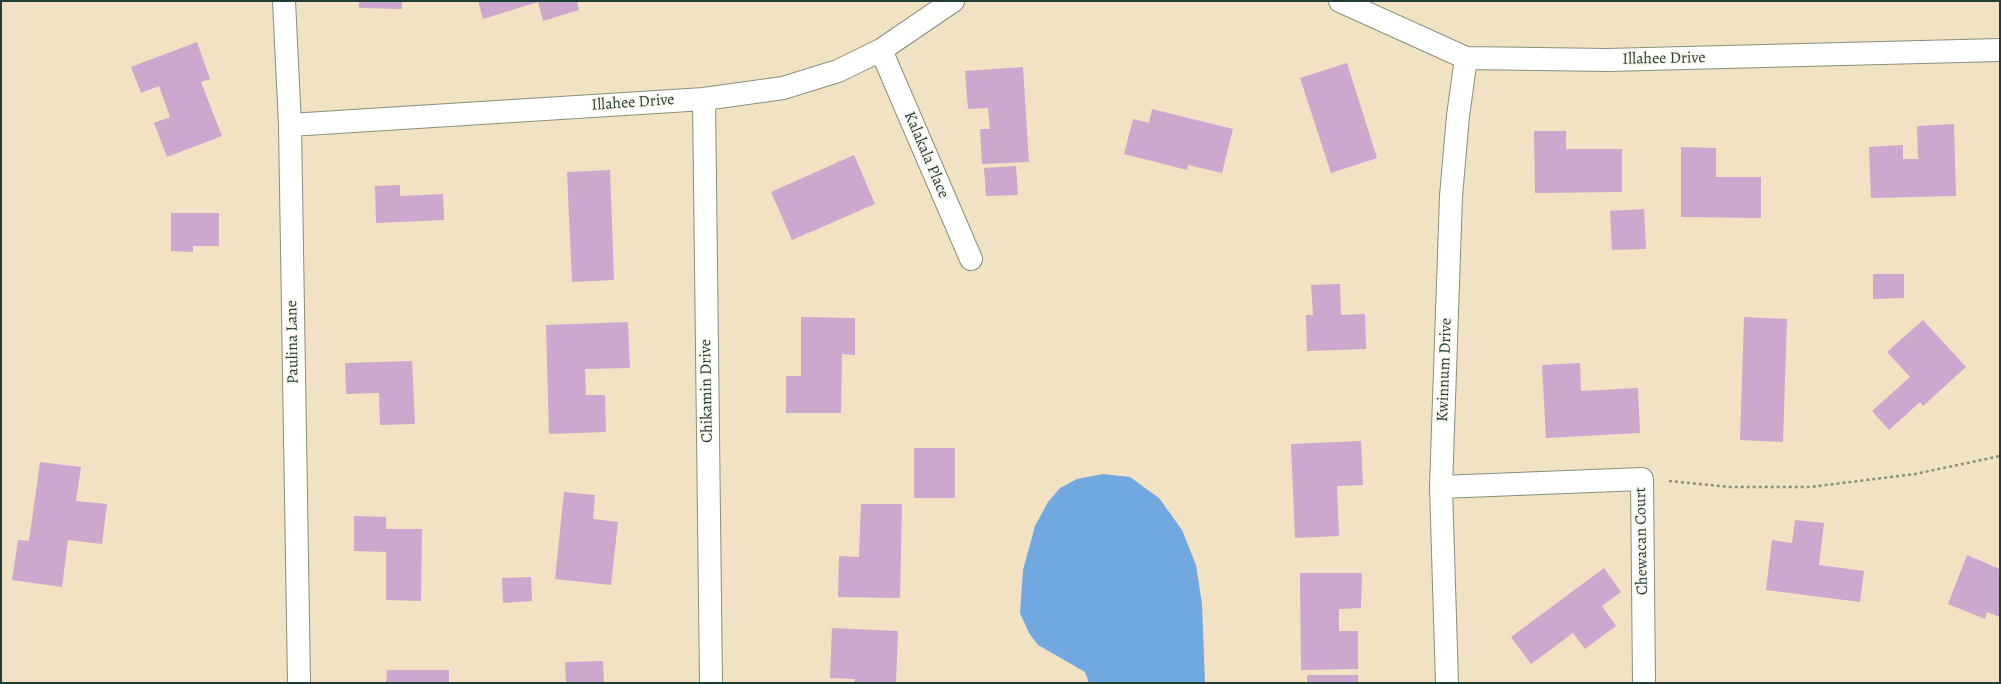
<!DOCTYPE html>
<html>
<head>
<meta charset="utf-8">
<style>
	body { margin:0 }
	#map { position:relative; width:2001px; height:684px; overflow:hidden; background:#f1e2c4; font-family:Alegreya,serif }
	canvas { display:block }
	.frame { position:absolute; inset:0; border:2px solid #1f3d34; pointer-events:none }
</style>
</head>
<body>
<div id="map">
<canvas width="2001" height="684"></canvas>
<div class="frame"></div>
</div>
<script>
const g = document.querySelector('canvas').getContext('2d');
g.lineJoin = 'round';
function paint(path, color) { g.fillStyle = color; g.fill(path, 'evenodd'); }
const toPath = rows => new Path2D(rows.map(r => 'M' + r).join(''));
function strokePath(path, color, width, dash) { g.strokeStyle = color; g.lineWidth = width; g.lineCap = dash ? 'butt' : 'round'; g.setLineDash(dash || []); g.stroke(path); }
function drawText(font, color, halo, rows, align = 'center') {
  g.font = font + ' Alegreya,serif'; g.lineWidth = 3; g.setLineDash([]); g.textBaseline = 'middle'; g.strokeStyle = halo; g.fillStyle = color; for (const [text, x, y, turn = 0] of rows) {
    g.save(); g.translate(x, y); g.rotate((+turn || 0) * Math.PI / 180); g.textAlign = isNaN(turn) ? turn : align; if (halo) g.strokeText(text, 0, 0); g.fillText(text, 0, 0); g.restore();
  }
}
const water = toPath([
	[1103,474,1130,477,1159,498,1182,530,1196,565,1202,604,1205,683,1089,683,1085,672,1038,645,1029,633,1020,613,1023,570,1035,526,1048,502,1060,488,1077,479]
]);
const building = toPath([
	[359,1,402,1,402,9,359,8],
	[478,1,577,1,579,10,543,21,538,2,483,19],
	[197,42,210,79,201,82,222,136,167,157,154,123,170,117,159,86,141,93,131,67],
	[1347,63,1377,158,1331,173,1300,78],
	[1023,67,1029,162,982,164,980,129,990,129,988,108,968,109,965,71],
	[1152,109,1233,129,1222,173,1188,165,1187,170,1124,154,1133,119,1149,123],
	[1954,124,1956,196,1871,198,1869,147,1903,145,1903,159,1918,159,1917,126],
	[1534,131,1566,131,1566,149,1622,149,1622,192,1535,193],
	[1681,147,1716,148,1716,177,1761,177,1761,218,1681,217],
	[854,155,875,204,792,240,771,192],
	[1016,166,1018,195,986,196,984,168],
	[610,170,614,280,572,282,567,172],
	[400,185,400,196,443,194,444,220,376,223,375,186],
	[1644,209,1646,249,1612,250,1610,211],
	[171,213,219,213,219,246,193,246,193,252,171,251],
	[1873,274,1904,274,1904,298,1873,299],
	[1340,284,1341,315,1365,314,1366,349,1307,351,1306,315,1313,315,1311,285],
	[801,317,855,318,855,355,842,354,841,413,786,413,786,376,801,376],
	[1744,317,1787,319,1783,442,1740,440],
	[1923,320,1966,367,1923,406,1920,402,1889,430,1872,411,1910,377,1887,352],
	[628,322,630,368,585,369,586,395,605,395,606,432,549,434,546,325],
	[412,361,415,424,380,425,379,393,346,394,345,363],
	[1580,363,1581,391,1638,388,1640,433,1546,438,1542,365],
	[1361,441,1363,485,1337,486,1339,536,1295,538,1291,444],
	[914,448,955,448,955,498,914,498],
	[40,462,81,467,76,501,107,504,102,544,68,540,62,587,12,580,18,540,29,541],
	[564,492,595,495,593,519,618,522,611,585,555,579],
	[861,504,902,504,900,598,838,597,839,556,859,557],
	[354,516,386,517,386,529,422,529,421,601,386,600,386,552,354,551],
	[1795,520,1824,523,1819,565,1864,571,1860,602,1766,590,1772,540,1792,543],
	[1967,555,2000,569,2000,617,1987,612,1985,619,1948,604],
	[1604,568,1621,592,1602,606,1616,626,1585,649,1573,633,1531,664,1511,637],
	[1300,573,1362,573,1361,608,1339,609,1339,631,1358,631,1358,669,1301,670],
	[531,577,532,601,503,603,502,578],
	[832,628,898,631,896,683,854,683,855,679,830,678],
	[603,661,604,683,566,683,565,662],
	[387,670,449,670,449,683,386,683],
	[1307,675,1358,675,1358,683,1307,683]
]);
const path = toPath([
	[1669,481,1730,487,1810,487,1915,474,2000,456]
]);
const street = toPath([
	[284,1,290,125,299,683],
	[1340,1,1466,58,1607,60,2000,50],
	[881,50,971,259],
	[704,99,711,683],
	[290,125,704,99,783,88,838,71,881,50,953,1],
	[1441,487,1642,479,1644,683],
	[1447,683,1441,487,1451,196,1458,116,1466,58]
]);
const streetNames = [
	["Illahee Drive",1664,59,-1],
	["Illahee Drive",633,103,-4],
	["Kalakala Place",926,155,67],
	["Paulina Lane",293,342,-91],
	["Kwinnum Drive",1445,370,-88],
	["Chikamin Drive",707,391,-91],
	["Chewacan Court",1642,541,-91]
];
paint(water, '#72a8e0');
paint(building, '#cca7ce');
strokePath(street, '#88907c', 24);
strokePath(path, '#88907c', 2.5, [3, 3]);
strokePath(street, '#fff', 22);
drawText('16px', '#1f3d34', '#fbf7ec', streetNames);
</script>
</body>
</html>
